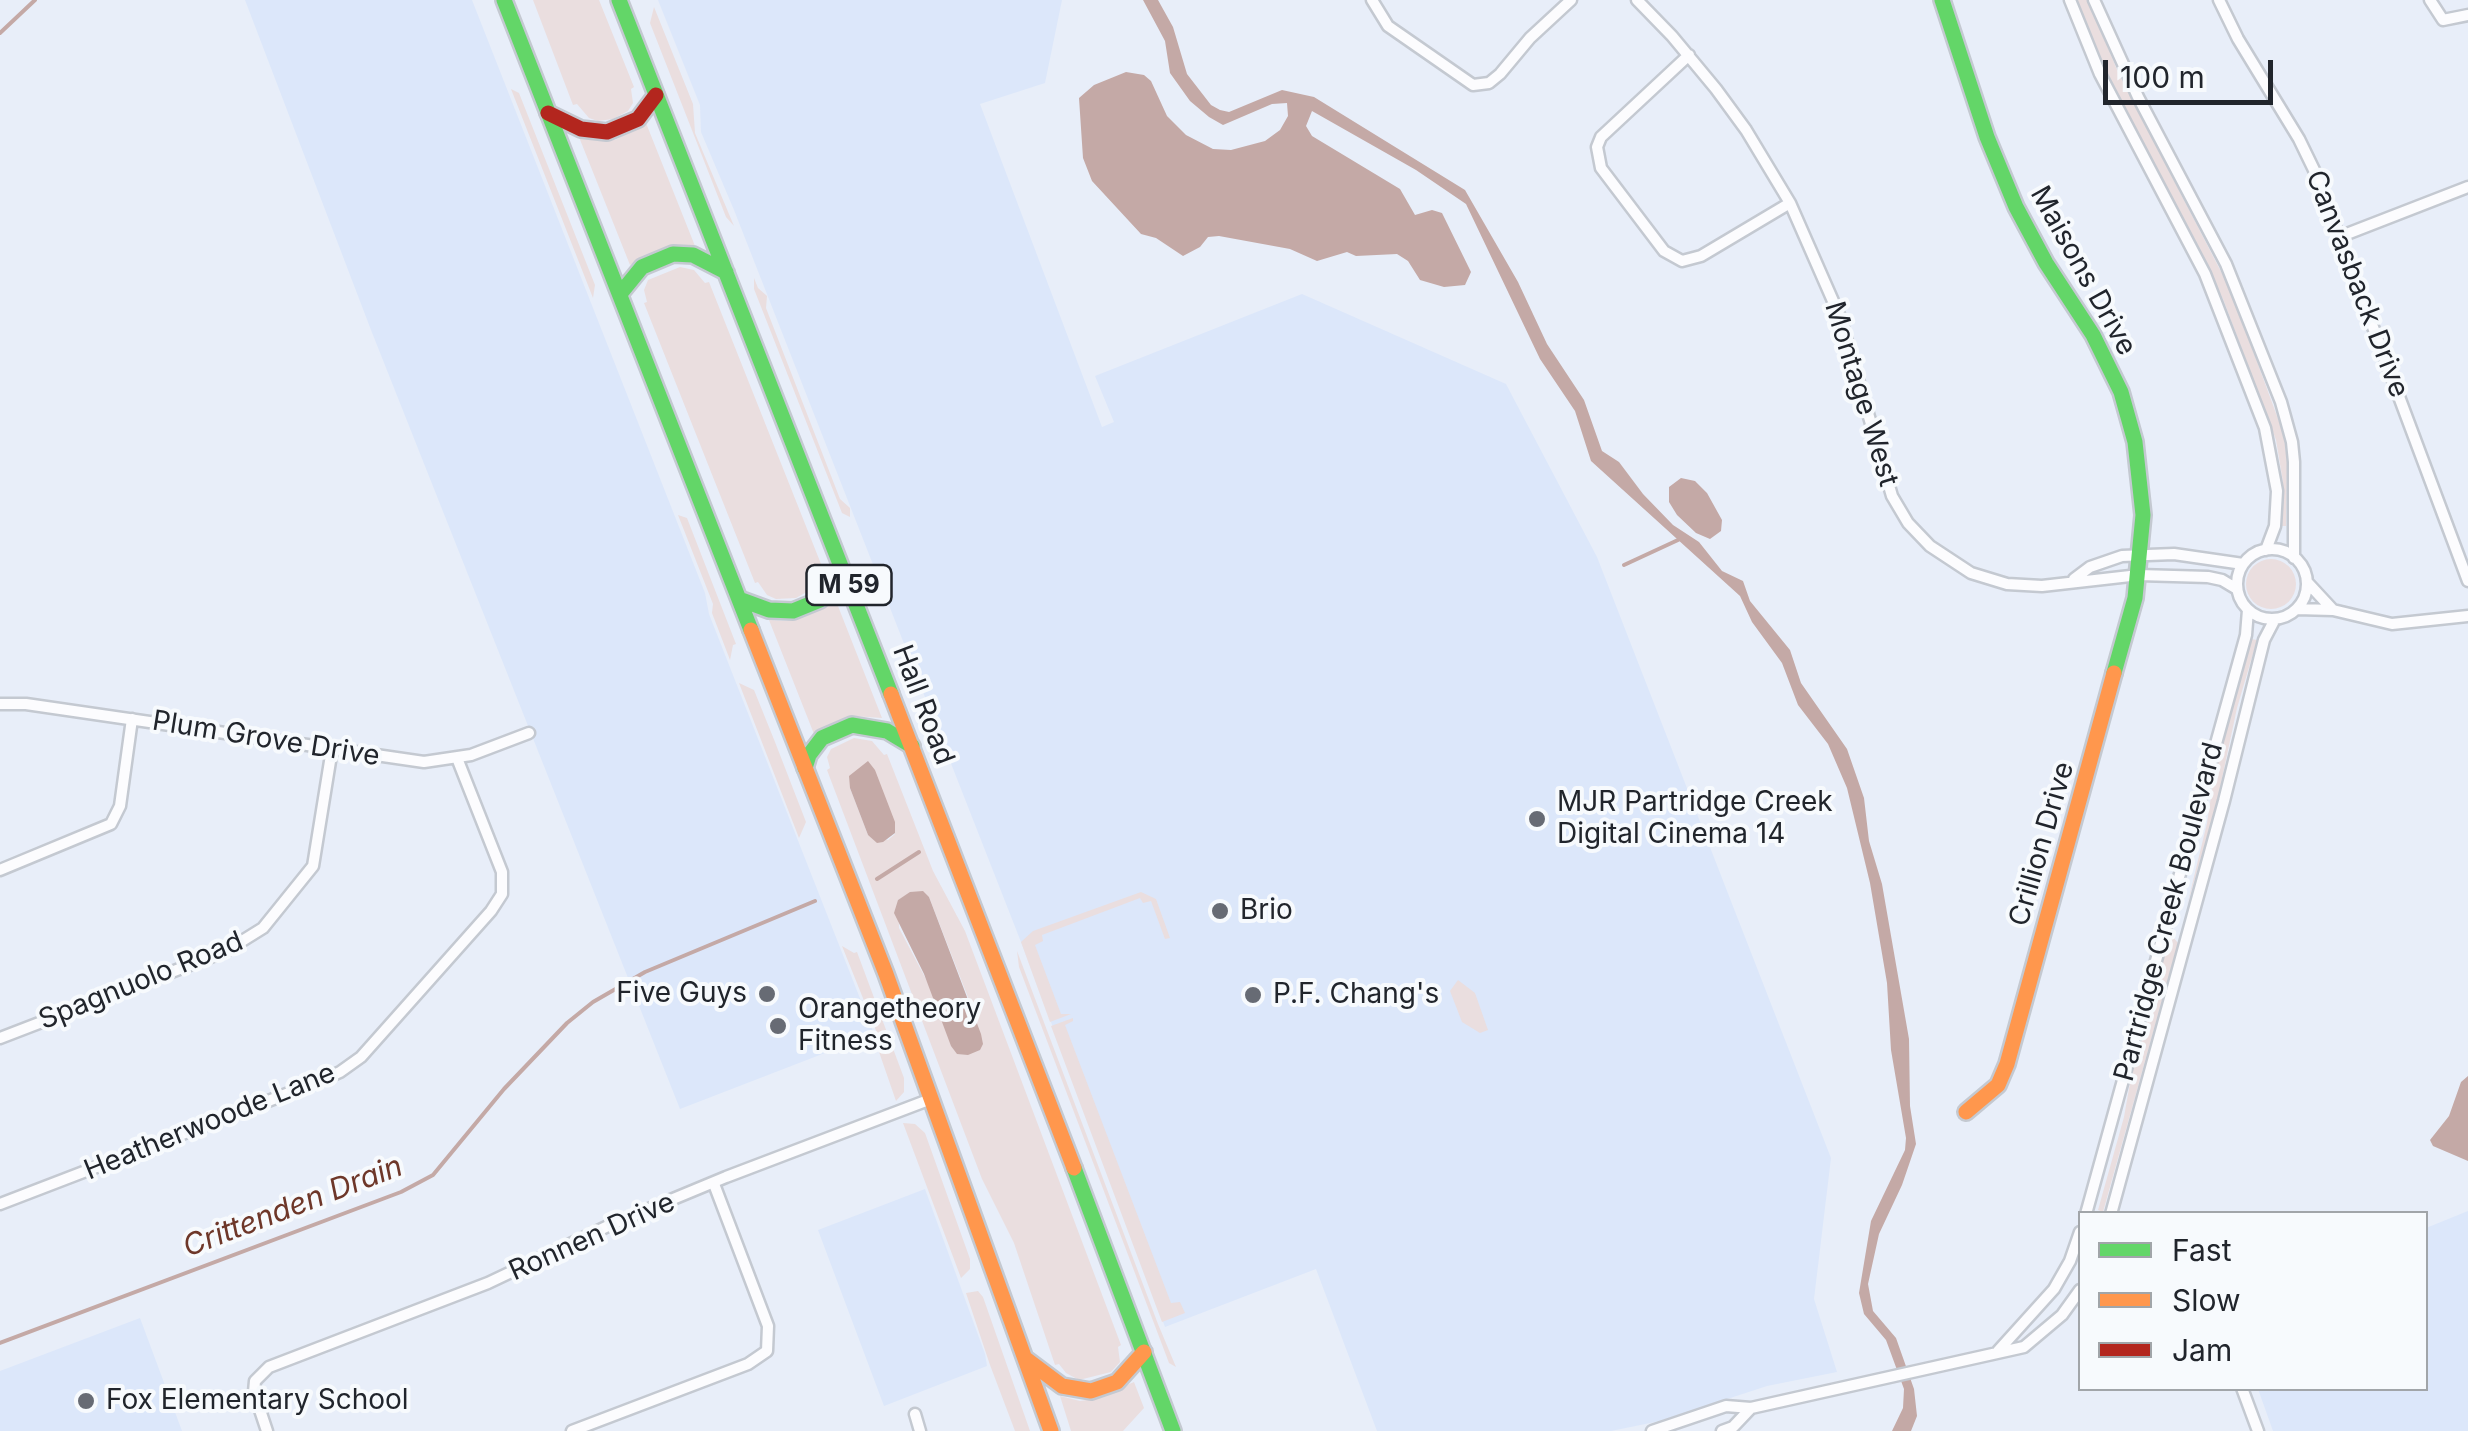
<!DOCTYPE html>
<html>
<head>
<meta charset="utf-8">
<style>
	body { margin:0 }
	#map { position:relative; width:2468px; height:1431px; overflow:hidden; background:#e8eef9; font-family:Inter,sans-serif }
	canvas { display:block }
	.legend { position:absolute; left:2078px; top:1211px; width:350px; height:180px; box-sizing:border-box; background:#f7fafd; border:2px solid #a1a5a9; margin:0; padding:12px 18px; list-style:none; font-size:30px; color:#21252c }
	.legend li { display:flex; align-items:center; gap:20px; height:50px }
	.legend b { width:50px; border:2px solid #a1a5a9 }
	.scale { position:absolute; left:2103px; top:60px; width:170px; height:45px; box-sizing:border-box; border:5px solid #21252c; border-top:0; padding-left:12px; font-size:30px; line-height:35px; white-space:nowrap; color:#21252c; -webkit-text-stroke:8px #f7fafd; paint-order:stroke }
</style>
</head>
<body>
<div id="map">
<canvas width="2468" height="1431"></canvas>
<ul class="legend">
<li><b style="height:12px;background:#63d668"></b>Fast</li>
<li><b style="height:12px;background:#ff974d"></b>Slow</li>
<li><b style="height:12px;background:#b3261e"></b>Jam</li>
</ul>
<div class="scale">100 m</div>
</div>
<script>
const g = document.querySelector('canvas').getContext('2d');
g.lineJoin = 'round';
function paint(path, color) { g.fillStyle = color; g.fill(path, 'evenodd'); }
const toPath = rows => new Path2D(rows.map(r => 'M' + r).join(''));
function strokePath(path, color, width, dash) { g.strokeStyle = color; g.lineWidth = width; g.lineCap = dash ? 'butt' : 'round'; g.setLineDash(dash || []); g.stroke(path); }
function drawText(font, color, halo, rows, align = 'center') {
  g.font = font + ' Inter,sans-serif'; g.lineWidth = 8; g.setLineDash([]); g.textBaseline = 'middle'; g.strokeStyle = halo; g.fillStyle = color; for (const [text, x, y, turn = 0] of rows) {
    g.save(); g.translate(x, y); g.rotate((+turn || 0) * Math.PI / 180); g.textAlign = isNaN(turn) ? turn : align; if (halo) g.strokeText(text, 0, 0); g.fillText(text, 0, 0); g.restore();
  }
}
const built = toPath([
	[245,0,472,0,705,593,709,614,874,1034,680,1109,371,330],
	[658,0,1062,0,1045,83,980,104,1102,427,1114,422,1095,376,1302,294,1506,384,1597,557,1831,1158,1814,1299,1837,1372,1767,1386,1660,1421,1611,1431,1377,1431,1316,1269,1165,1327,1021,942,734,210,701,132,700,105],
	[925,1189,985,1354,987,1366,884,1406,818,1230],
	[2468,1211,2468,1431,2273,1431,2258,1389,2426,1388,2426,1228],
	[140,1318,182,1431,0,1431,0,1371]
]);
const green = toPath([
	[533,0,599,0,634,87,631,89,633,103,628,111,613,119,598,121,589,118,577,104,573,105],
	[2076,0,2088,0,2118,72,2231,291,2284,435,2287,461,2286,526,2281,526,2283,482,2276,440,2223,299,2095,49],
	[654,7,693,104,695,133,734,226,726,217,650,23],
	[511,89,519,93,595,285,593,298],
	[646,123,695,246,670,246,630,265,579,137,615,140],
	[680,267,694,270,705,283,709,282,821,564,818,566,819,585,796,598,776,599,767,595,758,582,755,583,644,303,647,302,644,290,648,280],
	[754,278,758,288,767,296,766,308,840,499,850,508,850,517,842,513,754,289],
	[678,515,687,518,736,644,733,645,730,660,712,613,713,604],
	'2246 584a25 25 0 1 1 50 0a25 25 0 1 1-50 0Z',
	[832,601,836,601,882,718,853,716,814,734,769,620,790,621,823,609],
	[2251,639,2257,640,2237,708,2217,802,2187,906,2207,823,2215,770],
	[739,683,754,690,775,742,806,822,799,838],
	[854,738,872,741,884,755,887,754,933,871,965,931,1121,1345,1118,1347,1120,1362,1111,1372,1079,1380,1066,1373,1059,1364,1055,1365,1014,1243,982,1179,827,770,830,768,827,757,831,749],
	[850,788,887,804,895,834,888,840,868,835],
	[907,895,929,897,971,1005,928,983,899,928,898,900],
	[1141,892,1156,899,1170,938,1165,939,1151,901,1143,903,1140,898,1042,935,1043,941,1035,945,1038,953,1061,1014,1071,1014,1050,1022,1021,942,1033,931],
	[2173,937,2178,943,2103,1212,2098,1210,2124,1117,2133,1066,2168,940],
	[842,946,854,953,857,952,904,1078,904,1092,896,1101,878,1049,877,1033],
	[1017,951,1158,1324,1176,1367,1169,1363,1019,967],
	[1458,980,1475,993,1488,1030,1480,1033,1462,1022,1450,991],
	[1073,1018,1073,1021,1065,1025,1171,1303,1180,1302,1185,1313,1162,1322,1051,1026],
	[903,1123,915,1124,925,1133,970,1259,970,1269,961,1278],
	[978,1291,983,1297,1030,1431,1015,1431,990,1365,966,1293],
	[1134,1382,1144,1408,1123,1431,1071,1431,1060,1396,1080,1401,1094,1399]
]);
const water = toPath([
	[1143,0,1158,0,1173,27,1187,74,1211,105,1220,110,1229,112,1282,90,1314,97,1465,190,1518,282,1547,344,1584,400,1602,451,1619,462,1643,494,1673,525,1699,542,1722,571,1743,581,1750,601,1790,650,1801,683,1847,749,1864,798,1869,841,1882,884,1909,1039,1910,1106,1916,1144,1902,1185,1879,1234,1868,1284,1873,1311,1896,1338,1914,1389,1917,1416,1911,1431,1892,1431,1903,1408,1904,1389,1886,1340,1864,1314,1859,1293,1871,1221,1905,1150,1906,1138,1891,1050,1887,983,1870,883,1847,788,1828,744,1798,705,1782,663,1752,622,1740,596,1591,461,1575,411,1540,359,1466,204,1416,170,1312,111,1306,126,1312,136,1400,189,1415,215,1432,210,1442,213,1471,272,1465,285,1444,287,1420,280,1408,261,1397,254,1356,256,1347,252,1317,261,1290,249,1219,236,1208,237,1200,247,1183,256,1156,238,1141,234,1092,181,1083,158,1079,98,1094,85,1126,72,1144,75,1151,81,1167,116,1186,135,1213,149,1231,150,1265,141,1280,130,1288,116,1287,103,1272,104,1223,125,1209,117,1190,101,1170,73,1165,41],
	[1681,478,1695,481,1707,493,1722,520,1721,531,1710,539,1696,533,1677,515,1669,502,1669,487],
	[868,761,875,770,895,822,895,833,883,842,877,843,868,835,850,788,849,776],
	[923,891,929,897,981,1034,983,1044,980,1050,968,1055,957,1054,951,1046,924,974,894,913,898,900,910,892],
	[2468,1076,2468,1161,2433,1146,2430,1140,2449,1116,2461,1082]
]);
const stream = toPath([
	[0,33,35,0],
	[1624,565,1678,540],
	[877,879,919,852],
	[0,1343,401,1192,433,1175,504,1089,567,1023,593,1002,645,972,815,901]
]);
const street = toPath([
	[1372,0,1388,26,1473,85,1489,83,1500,74,1530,38,1571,0],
	[1637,0,1672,36,1716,89,1746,130,1790,203,1840,317,1892,496,1908,523,1930,546,1971,573,2007,584,2042,586,2139,575,2208,577,2222,580,2237,589],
	[2070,0,2100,74,2205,274,2265,428,2277,491,2275,526,2266,550],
	[2094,0,2138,97,2226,264,2281,402,2292,442,2294,462,2294,558],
	[2219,0,2238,39,2299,139,2315,172,2468,581],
	[2430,0,2443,20,2468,15],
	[1689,55,1601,137,1597,147,1601,168,1664,251,1682,261,1701,256,1790,203],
	[2339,237,2468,187],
	'2237 584a35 35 0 1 1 70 0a35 35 0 1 1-70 0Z',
	[2074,579,2090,567,2122,556,2174,554,2243,564],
	[2307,582,2333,610],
	[2297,609,2333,610,2392,624,2468,616],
	[0,704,26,704,424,762,471,755,529,733],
	[0,870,111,824,120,806,132,719],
	[0,1038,226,951,263,928,313,866,332,749],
	[0,1204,315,1083,340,1072,361,1057,491,911,502,894,502,872,457,758],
	[2086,1214,2246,635,2248,610],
	[2111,1214,2224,801,2264,640,2275,619],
	[1998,1351,2054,1289,2070,1261,2080,1232],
	[2242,1388,2258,1431],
	[915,1414,920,1431],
	[267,1431,254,1392,255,1381,269,1367,488,1283,608,1226,726,1177,931,1099],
	[572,1431,748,1364,767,1351,768,1326,714,1184],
	[1652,1431,1726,1406,1751,1408,2024,1347,2062,1315,2080,1290],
	[1722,1431,1733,1427,1751,1408]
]);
const fast = toPath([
	[504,0,751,630],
	[619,0,891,694],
	[1942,0,1987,137,2016,207,2046,263,2093,335,2121,392,2135,442,2143,515,2135,598,2114,673],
	[620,294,642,267,673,254,693,255,726,272],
	[739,599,769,610,793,611,820,600,843,571],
	[805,768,809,755,822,738,852,725,887,731,912,746],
	[1074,1168,1173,1431]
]);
const slow = toPath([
	[751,630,886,974,1051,1431],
	[891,694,1074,1168],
	[1966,1112,1998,1085,2007,1064,2114,673],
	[1026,1359,1062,1386,1091,1391,1117,1382,1144,1352]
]);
const jam = toPath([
	[548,113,581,129,607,132,638,119,656,95]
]);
const markers = [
	[1537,819,10,"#676b74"],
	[1220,911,10,"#676b74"],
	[767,994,10,"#676b74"],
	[1253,995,10,"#676b74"],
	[778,1026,10,"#676b74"],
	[86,1401,10,"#676b74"]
];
const shields = [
	[849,585,85]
];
const shieldNames = [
	["M 59",849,585]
];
const streetNames = [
	["Maisons Drive",2083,271,61],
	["Canvasback Drive",2357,284,69],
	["Montage West",1861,394,73],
	["Hall Road",923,705,69],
	["Plum Grove Drive",266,739,9],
	["Crillion Drive",2042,844,-74],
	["Partridge Creek Boulevard",2169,912,-75],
	["Spagnuolo Road",141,981,-22],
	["Heatherwoode Lane",210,1122,-22],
	["Ronnen Drive",592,1237,-24]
];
const poiNames = [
	["MJR Partridge Creek",1557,803],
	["Digital Cinema 14",1557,835],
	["Brio",1240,911],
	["Five Guys",747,994,"right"],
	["P.F. Chang's",1273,995],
	["Orangetheory",798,1010],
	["Fitness",798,1042],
	["Fox Elementary School",106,1401]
];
const waterNames = [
	["Crittenden Drain",293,1207,-21]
];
paint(built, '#dce7fa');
paint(green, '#eadedf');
paint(water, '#c4a9a6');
strokePath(stream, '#c4a9a6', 4);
strokePath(street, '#c4c9d1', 15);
strokePath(fast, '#c4c9d1', 20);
strokePath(slow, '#c4c9d1', 20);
strokePath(jam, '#c4c9d1', 20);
strokePath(street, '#fcfcfe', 10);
strokePath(fast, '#63d668', 15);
strokePath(slow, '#ff974d', 15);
strokePath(jam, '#b3261e', 15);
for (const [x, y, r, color] of markers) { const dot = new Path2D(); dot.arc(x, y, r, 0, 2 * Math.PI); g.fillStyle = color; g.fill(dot); strokePath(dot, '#f7fafd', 4); }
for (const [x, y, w] of shields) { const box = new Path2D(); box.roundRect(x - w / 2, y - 20, w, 40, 8); g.fillStyle = '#f7fafd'; g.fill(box); strokePath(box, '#21252c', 2.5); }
drawText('bold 25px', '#21252c', null, shieldNames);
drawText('28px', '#21252c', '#f7fafd', streetNames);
drawText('28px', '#21252c', '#f7fafd', poiNames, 'left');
drawText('italic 30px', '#6e3729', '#f7fafd', waterNames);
</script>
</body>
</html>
